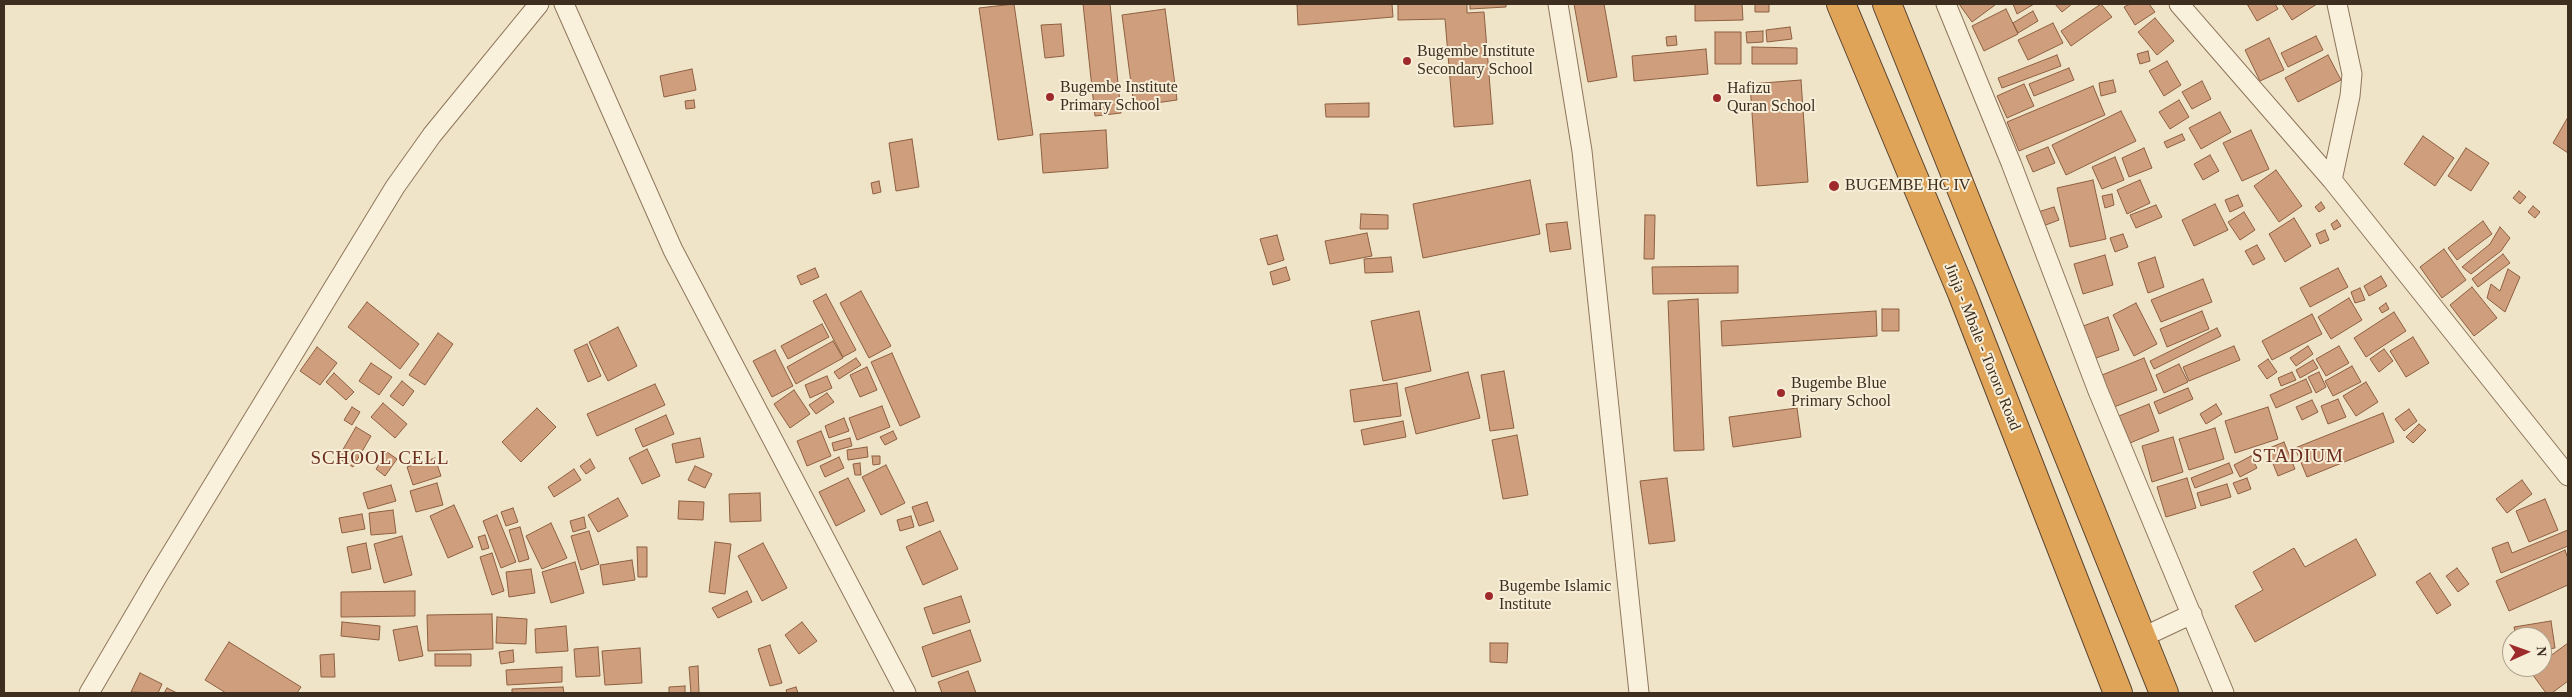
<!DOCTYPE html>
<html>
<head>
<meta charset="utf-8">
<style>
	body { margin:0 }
	#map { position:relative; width:2572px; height:697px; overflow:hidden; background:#f0e4c8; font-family:"Times New Roman",serif }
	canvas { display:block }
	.frame { position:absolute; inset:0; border:5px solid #3d2e20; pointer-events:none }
	.north { position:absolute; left:2502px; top:627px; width:50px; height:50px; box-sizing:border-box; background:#f7eed8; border:1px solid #ada18e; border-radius:50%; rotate:88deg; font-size:14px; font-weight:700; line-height:20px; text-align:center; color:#3d2e20 }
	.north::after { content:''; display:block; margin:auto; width:18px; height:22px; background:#9e2a2b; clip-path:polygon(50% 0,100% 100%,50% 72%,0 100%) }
</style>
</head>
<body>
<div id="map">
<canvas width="2572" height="697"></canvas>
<div class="frame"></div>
<div class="north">N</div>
</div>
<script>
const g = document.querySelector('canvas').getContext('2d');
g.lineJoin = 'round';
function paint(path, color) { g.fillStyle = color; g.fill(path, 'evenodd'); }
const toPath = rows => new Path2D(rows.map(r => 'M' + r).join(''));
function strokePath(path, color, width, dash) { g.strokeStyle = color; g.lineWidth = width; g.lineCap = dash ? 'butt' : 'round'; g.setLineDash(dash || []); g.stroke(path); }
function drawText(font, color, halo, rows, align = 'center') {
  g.font = font + ' "Times New Roman",serif'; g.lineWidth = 4; g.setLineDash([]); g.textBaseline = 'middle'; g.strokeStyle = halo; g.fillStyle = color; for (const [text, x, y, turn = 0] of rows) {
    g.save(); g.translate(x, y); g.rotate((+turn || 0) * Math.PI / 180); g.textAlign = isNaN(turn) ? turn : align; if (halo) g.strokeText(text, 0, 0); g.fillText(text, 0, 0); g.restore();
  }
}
const building = toPath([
	[1014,4,1033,135,998,140,979,8,1014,4],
	[1083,4,1110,4,1121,113,1095,116,1083,4],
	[1297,4,1392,4,1393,17,1298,25,1297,4],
	[1398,4,1467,4,1467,13,1484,12,1493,124,1454,127,1445,19,1398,20,1398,4],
	[1470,4,1506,4,1506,7,1470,9,1470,4],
	[1574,4,1604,4,1617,77,1588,82,1574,4],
	[1695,4,1742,4,1743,20,1695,21,1695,4],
	[1755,4,1769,4,1769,12,1755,12,1755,4],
	[1959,4,1994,4,1995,5,1972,22,1959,4],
	[2013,4,2034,4,2017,14,2013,4],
	[2055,4,2072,4,2062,12,2055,4],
	[2101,4,2112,17,2071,46,2061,31,2101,4],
	[2130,4,2149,4,2155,12,2135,25,2124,7,2130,4],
	[2247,4,2275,4,2278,9,2257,21,2247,4],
	[2282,4,2317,4,2292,20,2282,4],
	[1165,9,1177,100,1134,106,1122,15,1165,9],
	[2006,9,2018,34,1984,51,1972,26,2006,9],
	[2033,11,2038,21,2018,33,2013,23,2033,11],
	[2155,18,2174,41,2157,55,2138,32,2155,18],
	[2053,23,2063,43,2028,60,2018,40,2053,23],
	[1061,24,1064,56,1045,58,1041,25,1061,24],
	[1790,27,1792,39,1767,42,1766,30,1790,27],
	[1763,31,1763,42,1747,43,1746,32,1763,31],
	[1715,32,1741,32,1741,64,1715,64,1715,32],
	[1676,36,1677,45,1667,46,1666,37,1676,36],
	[2316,36,2323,50,2288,67,2281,53,2316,36],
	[2269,38,2284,70,2260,81,2245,50,2269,38],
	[1752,47,1797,48,1797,64,1752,64,1752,47],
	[1706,49,1708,74,1634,81,1632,56,1706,49],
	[2148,51,2150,61,2140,64,2137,54,2148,51],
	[2057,55,2061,66,2002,88,1998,78,2057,55],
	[2328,55,2341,80,2298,102,2285,78,2328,55],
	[2167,61,2181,85,2164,96,2149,71,2167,61],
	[2069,68,2074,80,2034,96,2029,84,2069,68],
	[692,69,696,90,664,97,660,76,692,69],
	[1801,80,1808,182,1757,186,1750,84,1801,80],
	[2113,80,2116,92,2101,96,2099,83,2113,80],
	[2202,81,2211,99,2192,109,2182,92,2202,81],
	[2024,84,2034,106,2007,118,1997,96,2024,84],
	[2093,86,2105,115,2019,151,2007,122,2093,86],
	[694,100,695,108,686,109,685,101,694,100],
	[2179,100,2189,117,2170,129,2159,112,2179,100],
	[1369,103,1369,117,1326,117,1325,104,1369,103],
	[2121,111,2136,141,2066,175,2052,145,2121,111],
	[2220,112,2231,132,2201,149,2189,128,2220,112],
	[2568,117,2568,153,2553,143,2568,117],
	[1106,130,1108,168,1043,173,1040,134,1106,130],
	[2251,130,2269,169,2242,181,2223,143,2251,130],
	[2182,134,2185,140,2167,148,2164,142,2182,134],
	[2423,136,2454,158,2435,186,2404,164,2423,136],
	[912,139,919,187,896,191,889,143,912,139],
	[2048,147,2055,163,2033,172,2026,156,2048,147],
	[2144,148,2152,168,2129,177,2122,158,2144,148],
	[2466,148,2489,163,2471,191,2448,176,2466,148],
	[2210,155,2219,171,2203,180,2194,164,2210,155],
	[2115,157,2124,180,2102,189,2092,167,2115,157],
	[2276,170,2302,206,2279,222,2254,186,2276,170],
	[1530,180,1540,234,1423,258,1413,204,1530,180],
	[2093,180,2106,239,2070,247,2057,188,2093,180],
	[2140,180,2150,203,2127,214,2117,190,2140,180],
	[879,181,881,192,873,194,871,183,879,181],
	[2519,191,2526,197,2520,204,2513,198,2519,191],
	[2112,194,2114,205,2105,208,2102,196,2112,194],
	[2238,195,2243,206,2230,212,2225,200,2238,195],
	[2321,202,2325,208,2319,212,2315,207,2321,202],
	[2215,204,2228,230,2194,246,2182,220,2215,204],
	[2156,205,2162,217,2136,228,2130,215,2156,205],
	[2533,206,2540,212,2535,218,2528,212,2533,206],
	[2054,207,2059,220,2043,226,2038,212,2054,207],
	[2244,212,2255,230,2240,240,2228,222,2244,212],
	[1361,214,1388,215,1388,229,1360,229,1361,214],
	[1645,215,1655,215,1654,259,1644,259,1645,215],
	[2294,218,2311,246,2285,262,2269,234,2294,218],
	[2337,220,2341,226,2334,230,2331,224,2337,220],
	[2483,221,2492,234,2457,260,2448,248,2483,221],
	[1567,222,1571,249,1550,252,1546,224,1567,222],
	[2500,227,2510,238,2501,251,2471,274,2462,267,2490,244,2500,227],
	[2325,230,2329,240,2320,244,2316,234,2325,230],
	[1367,233,1372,256,1330,264,1325,241,1367,233],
	[2123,234,2128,247,2115,252,2110,238,2123,234],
	[1277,235,1284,260,1268,265,1260,239,1277,235],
	[2257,245,2265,259,2253,265,2245,251,2257,245],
	[2444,249,2466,280,2442,298,2420,267,2444,249],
	[2503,254,2510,263,2478,287,2472,279,2503,254],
	[2105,255,2113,285,2083,294,2074,264,2105,255],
	[1391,257,1393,272,1365,273,1364,259,1391,257],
	[2155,257,2164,287,2148,293,2138,263,2155,257],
	[1738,266,1738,293,1653,294,1652,267,1738,266],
	[1286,267,1290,280,1273,285,1270,272,1286,267],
	[815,268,819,277,801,285,797,276,815,268],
	[2338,268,2348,287,2310,307,2300,288,2338,268],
	[2508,269,2520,277,2505,312,2487,298,2491,284,2500,291,2508,269],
	[2381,276,2387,286,2369,296,2364,286,2381,276],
	[2203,279,2212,302,2161,322,2151,300,2203,279],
	[2472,287,2497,318,2474,336,2450,305,2472,287],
	[2360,288,2365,300,2355,303,2351,292,2360,288],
	[861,291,891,346,869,358,840,303,861,291],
	[826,294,856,350,843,357,813,301,826,294],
	[2349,298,2362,320,2331,339,2318,317,2349,298],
	[1698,299,1704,450,1674,451,1668,301,1698,299],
	[367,302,419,344,400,369,348,327,367,302],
	[2136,303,2157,344,2134,356,2113,315,2136,303],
	[2386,303,2389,309,2382,313,2379,308,2386,303],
	[1882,309,1899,309,1899,331,1882,331,1882,309],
	[1419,311,1431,371,1383,381,1371,321,1419,311],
	[1876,311,1877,336,1722,346,1721,321,1876,311],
	[2202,311,2209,329,2167,347,2160,329,2202,311],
	[2394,312,2406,331,2366,357,2354,338,2394,312],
	[2312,314,2322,334,2272,360,2262,341,2312,314],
	[2108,317,2119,350,2093,359,2083,326,2108,317],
	[822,324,829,337,788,359,781,346,822,324],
	[618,327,637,366,608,381,589,342,618,327],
	[2217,328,2221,336,2154,369,2150,361,2217,328],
	[438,333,453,344,425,385,409,375,438,333],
	[2413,337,2429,363,2406,377,2390,351,2413,337],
	[833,341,843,358,796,384,787,367,833,341],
	[587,344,601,376,588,382,574,350,587,344],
	[2234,346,2240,360,2189,381,2183,367,2234,346],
	[2308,346,2313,354,2296,366,2290,358,2308,346],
	[2339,346,2349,363,2326,376,2316,359,2339,346],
	[317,347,337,363,320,385,300,371,317,347],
	[2384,349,2393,361,2379,372,2370,359,2384,349],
	[775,350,793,386,772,397,753,361,775,350],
	[892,353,920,417,900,426,871,362,892,353],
	[856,358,861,365,839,379,834,372,856,358],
	[2144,358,2157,390,2114,407,2102,375,2144,358],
	[2268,359,2277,372,2267,379,2258,366,2268,359],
	[2313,360,2318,368,2300,378,2296,370,2313,360],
	[371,363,392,377,379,395,359,381,371,363],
	[2179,364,2188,382,2164,393,2156,375,2179,364],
	[2352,366,2361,382,2333,396,2325,381,2352,366],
	[867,367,877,390,860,397,850,375,867,367],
	[1504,371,1514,428,1490,431,1481,375,1504,371],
	[1468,372,1480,418,1416,434,1405,388,1468,372],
	[2292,372,2296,380,2281,386,2278,378,2292,372],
	[2319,372,2326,387,2316,393,2308,377,2319,372],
	[334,373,354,392,346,400,326,382,334,373],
	[827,376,832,388,810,398,805,385,827,376],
	[2306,379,2312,392,2276,408,2270,395,2306,379],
	[402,381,414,391,403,406,390,396,402,381],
	[2366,382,2378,402,2356,416,2343,396,2366,382],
	[1397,383,1401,416,1354,422,1350,390,1397,383],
	[655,384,665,405,597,436,587,414,655,384],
	[2188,388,2193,399,2159,414,2154,402,2188,388],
	[794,390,810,414,790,428,774,404,794,390],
	[827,393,834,402,816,414,809,405,827,393],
	[2338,399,2346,417,2328,424,2321,406,2338,399],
	[2312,400,2318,412,2302,420,2296,407,2312,400],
	[383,403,407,424,395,438,371,417,383,403],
	[2149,404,2159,431,2130,443,2119,416,2149,404],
	[2216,404,2222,414,2206,424,2200,414,2216,404],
	[882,406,890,427,857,440,849,418,882,406],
	[352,407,360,412,352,425,344,420,352,407],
	[2268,407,2278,439,2235,453,2225,421,2268,407],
	[537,408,556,427,521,462,502,442,537,408],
	[1797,408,1801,437,1733,447,1729,417,1797,408],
	[2409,409,2417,421,2404,431,2395,419,2409,409],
	[2383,413,2394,442,2307,477,2295,448,2383,413],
	[666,415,674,434,643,447,635,429,666,415],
	[844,418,849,431,829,438,825,426,844,418],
	[1403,421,1406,437,1364,445,1361,430,1403,421],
	[2419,424,2426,430,2413,443,2406,437,2419,424],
	[356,427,371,436,353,467,338,458,356,427],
	[2215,428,2224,459,2189,470,2179,439,2215,428],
	[821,431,831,456,807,466,797,441,821,431],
	[893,431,897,439,885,445,880,437,893,431],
	[1517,435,1528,495,1503,499,1492,440,1517,435],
	[2173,437,2183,472,2152,482,2142,446,2173,437],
	[700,438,704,457,676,463,672,444,700,438],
	[850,438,852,446,834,451,832,443,850,438],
	[2284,442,2295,469,2278,476,2267,449,2284,442],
	[867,447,868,457,848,460,847,450,867,447],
	[647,449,660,476,642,484,629,458,647,449],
	[387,452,397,459,385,476,376,469,387,452],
	[872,456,880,456,880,464,873,465,872,456],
	[2251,456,2257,468,2240,477,2234,465,2251,456],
	[839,457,844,468,825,477,820,466,839,457],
	[435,458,441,476,413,485,407,467,435,458],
	[590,459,595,468,586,474,580,466,590,459],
	[860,463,861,475,855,475,853,464,860,463],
	[2229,463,2233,473,2195,488,2191,478,2229,463],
	[886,465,905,503,881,515,862,477,886,465],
	[695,466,712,474,705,488,688,480,695,466],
	[574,469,581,480,554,497,548,487,574,469],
	[848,478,865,511,836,526,819,492,848,478],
	[1667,478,1675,541,1649,544,1640,481,1667,478],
	[2187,478,2196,508,2166,517,2157,487,2187,478],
	[2247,478,2251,489,2238,494,2233,483,2247,478],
	[2522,480,2532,494,2507,513,2496,499,2522,480],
	[437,483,443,505,416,512,410,491,437,483],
	[2227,484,2231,497,2201,506,2197,493,2227,484],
	[391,485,396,501,368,509,363,493,391,485],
	[760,493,761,521,730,522,729,494,760,493],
	[618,498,628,516,598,532,588,515,618,498],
	[2545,499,2558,530,2529,542,2516,511,2545,499],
	[679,501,704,502,703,520,678,519,679,501],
	[927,502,934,521,919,526,912,507,927,502],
	[454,505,473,547,448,558,430,516,454,505],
	[513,508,518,522,506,526,501,512,513,508],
	[393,510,396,533,371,535,369,513,393,510],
	[362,514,365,529,342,533,339,518,362,514],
	[497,515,516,562,501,568,483,521,497,515],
	[911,516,914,527,900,531,897,520,911,516],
	[584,517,586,528,573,532,570,521,584,517],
	[551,523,567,558,542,569,526,536,551,523],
	[520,527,529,559,519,562,509,530,520,527],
	[2568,530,2568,546,2501,573,2492,548,2508,542,2512,553,2568,530],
	[589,531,599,564,581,570,571,536,589,531],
	[940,531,958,569,923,585,906,547,940,531],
	[485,535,489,548,482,550,478,537,485,535],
	[402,536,412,575,384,583,374,544,402,536],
	[2356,539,2376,575,2255,642,2235,606,2263,590,2253,572,2294,548,2305,567,2356,539],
	[715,542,731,544,725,594,709,592,715,542],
	[366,543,371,569,352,573,347,547,366,543],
	[763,543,787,588,762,601,738,556,763,543],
	[637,547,647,547,647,577,638,577,637,547],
	[2565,550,2568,559,2568,585,2509,611,2496,581,2565,550],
	[492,553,504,591,492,595,480,557,492,553],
	[632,560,635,580,603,585,600,565,632,560],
	[575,562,584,593,551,603,542,572,575,562],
	[2457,568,2469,584,2458,592,2446,576,2457,568],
	[531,569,535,593,509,597,506,572,531,569],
	[2430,573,2451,605,2437,614,2416,582,2430,573],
	[415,591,415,616,341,617,341,592,415,591],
	[747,591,752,602,718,618,712,608,747,591],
	[961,596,970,622,933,634,924,608,961,596],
	[492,614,493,649,428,651,427,615,492,614],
	[497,617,527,619,526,644,496,643,497,617],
	[2551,621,2555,648,2542,650,2542,637,2516,637,2514,627,2551,621],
	[342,622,380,626,379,640,341,636,342,622],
	[802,622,817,641,799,654,785,635,802,622],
	[417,626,423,656,399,661,393,630,417,626],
	[566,626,568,651,536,653,535,629,566,626],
	[970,630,981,661,932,677,922,647,970,630],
	[229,642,301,687,297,693,226,693,205,680,229,642],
	[1490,643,1508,643,1507,663,1490,662,1490,643],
	[2568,643,2568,681,2552,693,2546,693,2530,671,2535,667,2542,667,2542,662,2568,643],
	[770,645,782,683,770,686,758,649,770,645],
	[598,647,600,676,576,677,574,649,598,647],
	[640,648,642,683,605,685,602,651,640,648],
	[513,650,514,662,501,664,499,652,513,650],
	[334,654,335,677,321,677,320,655,334,654],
	[435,654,471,654,471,666,435,666,435,654],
	[698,666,699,693,691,693,689,667,698,666],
	[562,667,562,682,507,685,506,670,562,667],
	[968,671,976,693,942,693,938,682,968,671],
	[140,673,162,684,158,693,131,692,140,673],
	[685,686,685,693,669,693,669,687,685,686],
	[563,687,564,693,512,693,512,689,563,687],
	[796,687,798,693,787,693,786,690,796,687],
	[167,688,177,693,164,693,167,688]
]);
const street = toPath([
	[564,4,673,250,906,693],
	[1558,4,1582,151,1639,693],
	[1946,4,2011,163,2098,391,2224,693],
	[2179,4,2332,180,2568,476],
	[2332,180,2350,96,2352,74,2337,4],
	[2143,637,2192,614],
	[89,693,157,577,395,187,432,135,539,4]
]);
const highway = toPath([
	[1841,4,1962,293,2118,693],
	[1887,4,2164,693]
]);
const markers = [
	[1407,61,5,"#9e2a2b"],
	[1050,97,5,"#9e2a2b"],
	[1717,98,5,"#9e2a2b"],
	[1834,186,6,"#9e2a2b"],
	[1781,393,5,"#9e2a2b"],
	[1489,596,5,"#9e2a2b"]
];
const poiNames = [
	["Bugembe Institute",1417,52],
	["Secondary School",1417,70],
	["Bugembe Institute",1060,88],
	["Primary School",1060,106],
	["Hafizu",1727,89],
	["Quran School",1727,107],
	["BUGEMBE HC IV",1845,186],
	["Bugembe Blue",1791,384],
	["Primary School",1791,402],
	["Bugembe Islamic",1499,587],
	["Institute",1499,605]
];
const streetNames = [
	["Jinja - Mbale - Tororo Road",1982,347,68]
];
const quarterNames = [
	["STADIUM",2298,457],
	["SCHOOL CELL",380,459]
];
paint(building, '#cf9f7d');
strokePath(building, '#8d5f41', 1);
strokePath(street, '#8d765c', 21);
strokePath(highway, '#5b4430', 30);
strokePath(street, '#faf1dc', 19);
strokePath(highway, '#e0a458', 28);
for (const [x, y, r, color] of markers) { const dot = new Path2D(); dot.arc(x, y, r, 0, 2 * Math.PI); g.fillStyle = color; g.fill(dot); strokePath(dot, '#f7eed8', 2); }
drawText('16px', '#3d2e20', '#f7eed8', poiNames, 'left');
drawText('16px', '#3d2e20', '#f7eed8', streetNames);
g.letterSpacing = '1px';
drawText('19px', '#6b2e1e', '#f7eed8', quarterNames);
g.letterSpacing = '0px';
</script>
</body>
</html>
